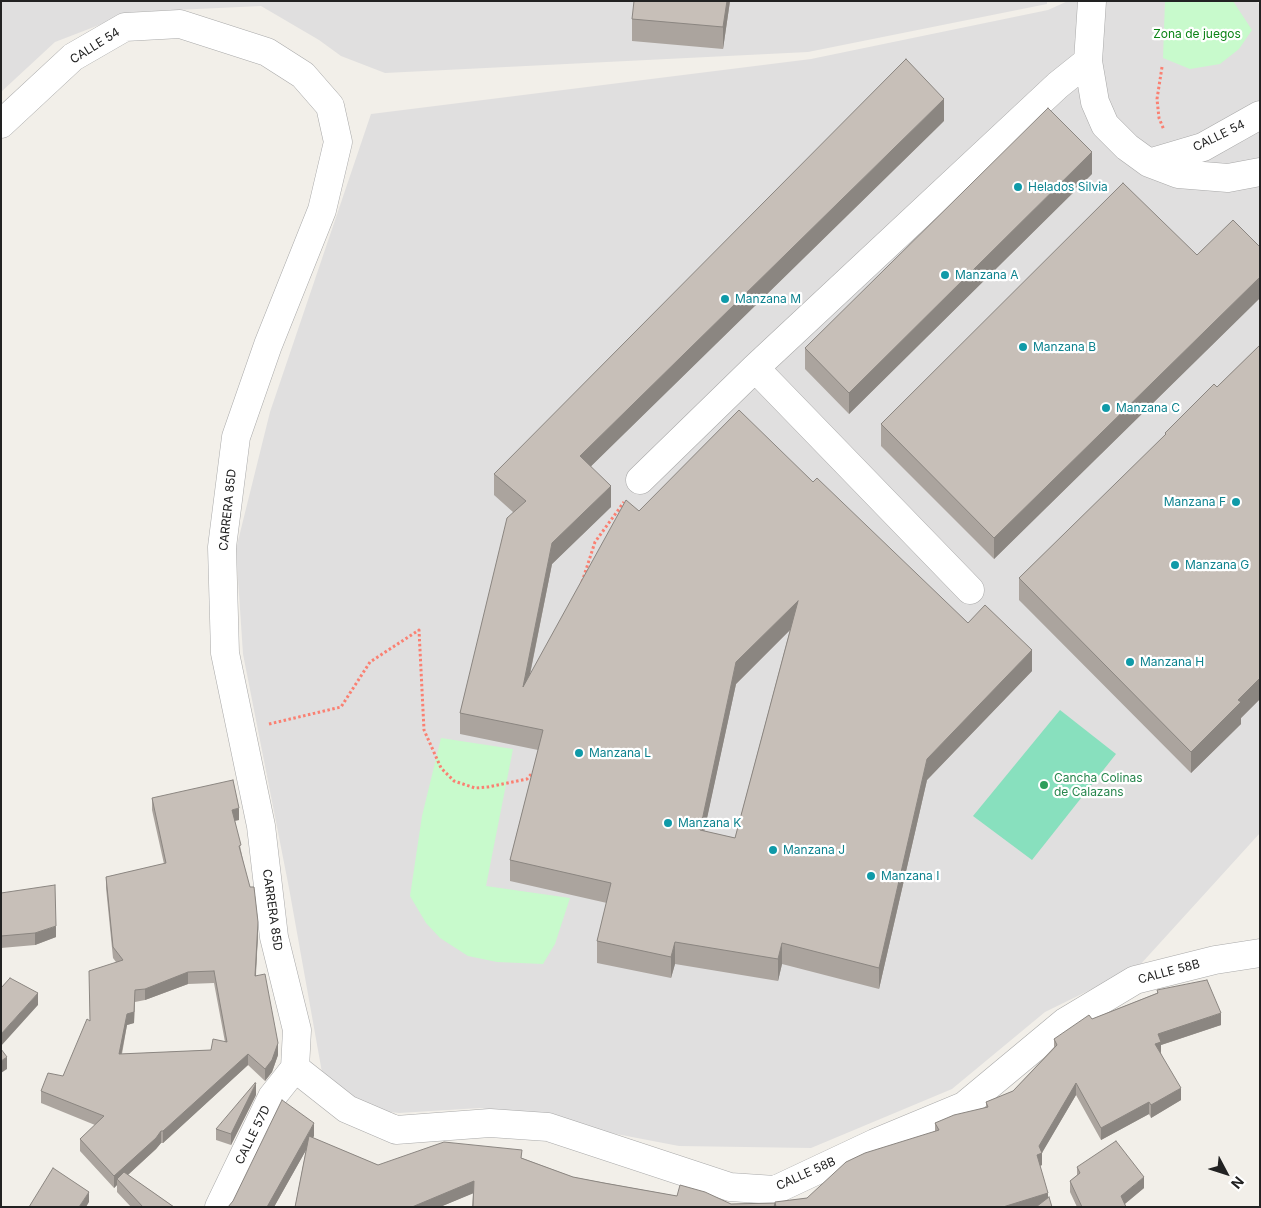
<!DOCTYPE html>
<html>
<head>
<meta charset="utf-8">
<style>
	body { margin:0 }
	#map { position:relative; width:1261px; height:1208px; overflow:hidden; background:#f2efe9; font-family:Inter,sans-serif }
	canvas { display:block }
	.frame { position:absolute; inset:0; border:2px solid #222; pointer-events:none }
	.north { position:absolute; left:1201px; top:1148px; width:50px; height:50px; -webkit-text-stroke:4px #fff; paint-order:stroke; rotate:130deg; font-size:14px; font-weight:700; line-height:20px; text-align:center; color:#222 }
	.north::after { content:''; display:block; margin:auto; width:18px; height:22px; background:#222; clip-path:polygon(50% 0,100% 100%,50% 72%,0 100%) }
</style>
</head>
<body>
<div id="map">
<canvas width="1261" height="1208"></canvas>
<div class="frame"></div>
<div class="north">N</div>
</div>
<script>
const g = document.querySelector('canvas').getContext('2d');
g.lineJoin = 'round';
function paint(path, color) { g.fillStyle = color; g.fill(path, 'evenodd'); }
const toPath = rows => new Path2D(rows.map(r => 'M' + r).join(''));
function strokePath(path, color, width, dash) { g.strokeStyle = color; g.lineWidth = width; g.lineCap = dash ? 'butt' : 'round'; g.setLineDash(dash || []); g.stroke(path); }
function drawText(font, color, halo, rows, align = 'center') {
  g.font = font + ' Inter,sans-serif'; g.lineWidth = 4.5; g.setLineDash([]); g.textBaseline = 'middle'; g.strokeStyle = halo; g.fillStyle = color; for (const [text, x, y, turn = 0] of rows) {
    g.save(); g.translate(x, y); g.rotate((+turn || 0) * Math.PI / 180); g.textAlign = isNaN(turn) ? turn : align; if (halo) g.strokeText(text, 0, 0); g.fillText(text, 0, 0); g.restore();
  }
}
const residential = toPath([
	[1,1,1047,1,1047,4,808,52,385,73,341,56,319,40,261,6,133,12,55,42,1,92],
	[1068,1,1256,1,1260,5,1260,833,1139,966,1045,1012,952,1089,811,1148,679,1146,480,1108,399,1113,364,1109,323,1078,289,888,243,654,236,549,270,412,371,114,811,59,1048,10]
]);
const park = toPath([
	[1165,1,1233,1,1252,30,1239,49,1220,64,1190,69,1163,58],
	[441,738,513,749,486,886,570,898,555,944,543,964,497,962,468,956,440,938,426,923,410,896,422,816]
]);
const pitch = toPath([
	[1060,710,1116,754,1032,860,973,816]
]);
const path = toPath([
	[1162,67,1157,99,1159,118,1164,130],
	[582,582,595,542,624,502],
	[269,724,341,707,370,662,419,630,424,730,441,768,454,781,475,788,488,787,527,779,533,772]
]);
const minor = toPath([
	[1092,1,1088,61,1095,102,1105,125,1127,147,1149,163,1178,174,1228,178,1260,172],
	[1,124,73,57,125,27,180,24,267,52,303,75,330,106,338,142,322,210,268,345,236,437,222,547,225,653,261,826,274,937,297,1030,295,1068],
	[1149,163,1203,147,1260,115],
	[755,368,970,590],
	[640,480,755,368,1058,85,1088,61],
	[295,1068,347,1109,396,1130,490,1123,548,1127,730,1187,775,1190,875,1143,964,1106,1065,1022,1135,980,1215,960,1260,953],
	[219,1207,272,1097,295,1068]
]);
const wall = toPath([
	[730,1,723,49,632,41,632,19],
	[944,121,591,466,611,507,552,564,530,675,639,511,813,482,968,623,1032,671,927,780,879,989,782,964,778,981,675,964,671,978,597,963,597,941,607,903,510,881,510,860,538,750,460,734,460,713,513,512,494,495,494,474],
	[790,630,735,838,704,831,736,684],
	[1092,174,849,414,805,369,805,348],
	[1260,247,1260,298,994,559,881,446,881,424,1197,255],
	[1260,345,1260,699,1241,718,1241,724,1191,773,1019,600,1019,578,1165,436,1165,433,1217,387],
	[152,798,239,820,235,821,258,934,256,975,278,1055,272,1072,265,1081,248,1065,163,1143,161,1143,156,1149,128,1175,174,1207,131,1207,117,1192,117,1185,114,1188,80,1151,80,1139,95,1125,41,1103,41,1091,63,1076,90,1021,116,962,113,958,106,888,106,877,164,864,152,810],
	[214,983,225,1042,211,1050,122,1054,127,1025,134,1023,135,1002,145,1000,188,984],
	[1,893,56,937,35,945,1,948],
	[1157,990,1221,1025,1161,1045,1161,1053,1181,1100,1151,1118,1149,1114,1101,1140,1076,1095,1042,1152,1042,1165,1040,1166,1048,1198,1052,1207,472,1207,473,1193,440,1207,295,1207,306,1150,274,1207,228,1207,314,1136,313,1138,378,1165,522,1158,573,1177,677,1196,731,1204,775,1203,807,1198,935,1131,935,1123,986,1107,986,1102,1013,1091,1054,1047,1054,1039,1092,1019,1157,993],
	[256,1095,231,1145,216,1140,216,1129],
	[1077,1167,1144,1188,1125,1204,1126,1207,1077,1207,1070,1192,1070,1181,1077,1175]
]);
const shadedWall = toPath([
	[727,1,730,1,723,49,723,27],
	[944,99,944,121,580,477,580,456],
	[1092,152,1092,174,849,414,849,393],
	[1260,277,1260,298,994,559,994,538],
	[611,486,611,507,552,564,523,708,523,687,552,543],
	[798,601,798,622,736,684,700,851,700,830,736,662],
	[1032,650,1032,671,927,780,879,989,879,968,927,759],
	[1260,678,1260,699,1241,718,1241,724,1191,773,1191,752,1238,700],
	[239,808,239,820,232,821,232,810],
	[258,922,258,934,255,987,255,976],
	[56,926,56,937,35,945,35,933],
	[675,942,675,964,671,978,671,957],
	[782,943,782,964,778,981,778,959],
	[188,972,188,984,145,1000,145,989],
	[135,990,134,1023,127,1025,119,1066,119,1054,127,1014],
	[38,993,38,1005,1,1046,1,1034],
	[1221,1013,1221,1025,1161,1045,1161,1054,1155,1044,1158,1034],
	[278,1043,278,1055,272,1072,265,1081,265,1069],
	[248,1054,248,1065,163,1143,163,1131],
	[7,1057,7,1069,1,1073,1,1061],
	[256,1083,256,1095,231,1145,231,1134],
	[1076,1083,1076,1095,1042,1153,1042,1165,1037,1167,1037,1155,1039,1146],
	[1181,1088,1181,1100,1151,1118,1151,1105],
	[1149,1102,1149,1114,1101,1140,1101,1128],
	[314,1123,314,1136,274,1207,267,1207],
	[161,1131,161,1143,156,1149,120,1182,117,1179,117,1185,114,1188,114,1176],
	[1144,1177,1144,1188,1121,1207,1121,1196],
	[474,1181,474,1193,440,1207,412,1207],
	[89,1192,89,1202,86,1207,79,1207],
	[1048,1193,1048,1206,1045,1207,1003,1207]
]);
const building = toPath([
	[634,1,727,1,723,27,632,19,634,1],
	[906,59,944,99,580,456,611,486,552,543,523,687,626,500,639,511,739,410,813,482,817,478,968,623,985,605,1032,650,927,759,879,968,782,943,778,959,675,942,671,957,597,941,611,883,510,860,543,730,460,713,507,518,526,501,494,474,906,59],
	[798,601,735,838,700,830,736,662,798,601],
	[1048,108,1092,152,849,393,805,348,1048,108],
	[1123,183,1197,255,1233,220,1260,247,1260,277,994,538,881,424,1123,183],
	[1260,345,1260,678,1238,700,1241,702,1191,752,1019,578,1166,434,1165,433,1214,384,1217,387,1260,345],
	[233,780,239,808,232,810,241,845,239,846,250,887,254,887,258,922,255,976,265,974,278,1043,272,1060,265,1069,248,1054,163,1131,161,1131,156,1138,114,1176,80,1139,104,1116,41,1091,48,1073,63,1076,87,1019,90,1021,89,971,123,960,113,947,106,877,166,863,152,798,233,780],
	[214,971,227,1042,213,1039,211,1050,119,1054,127,1014,134,1012,135,990,145,989,188,972,214,971],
	[55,885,56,926,35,933,1,936,1,893,55,885],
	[10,978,38,993,1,1034,1,988,10,978],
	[1207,980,1221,1013,1158,1034,1161,1042,1155,1044,1181,1088,1151,1105,1149,1102,1101,1128,1076,1083,1039,1146,1042,1153,1037,1155,1048,1193,1003,1207,776,1207,775,1202,807,1198,846,1162,865,1153,939,1130,935,1123,954,1115,988,1107,986,1102,1013,1091,1057,1045,1054,1039,1089,1015,1092,1019,1158,993,1157,990,1207,980],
	[1,1049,7,1057,1,1061,1,1049],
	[255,1083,256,1083,231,1134,216,1129,255,1083],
	[282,1100,314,1123,267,1207,228,1207,233,1201,282,1100],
	[309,1136,378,1165,444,1142,522,1150,521,1158,573,1177,604,1183,677,1196,680,1185,705,1192,731,1204,775,1203,774,1207,473,1207,474,1181,412,1207,295,1207,309,1136],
	[1116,1141,1144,1177,1121,1196,1126,1207,1082,1207,1070,1181,1080,1173,1077,1167,1116,1141],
	[53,1168,89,1192,79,1207,29,1207,53,1168],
	[124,1172,174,1207,143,1207,117,1179,124,1172],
	[1049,1197,1052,1207,1036,1207,1049,1197]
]);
const markers = [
	[1018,187,5,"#0f9aa8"],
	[945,275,5,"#0f9aa8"],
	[725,299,5,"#0f9aa8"],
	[1023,347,5,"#0f9aa8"],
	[1106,408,5,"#0f9aa8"],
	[1236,502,5,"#0f9aa8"],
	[1175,565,5,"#0f9aa8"],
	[1130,662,5,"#0f9aa8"],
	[579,753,5,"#0f9aa8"],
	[1044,785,5,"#2e9e5b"],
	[668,823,5,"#0f9aa8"],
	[773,850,5,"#0f9aa8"],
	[871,876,5,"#0f9aa8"]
];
const parkNames = [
	["Zona de juegos",1197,34]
];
const streetNames = [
	["CALLE 54",95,46,-32],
	["CALLE 54",1219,136,-26],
	["CARRERA 85D",228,510,-84],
	["CARRERA 85D",272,910,82],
	["CALLE 58B",1169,972,-15],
	["CALLE 57D",253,1135,-64],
	["CALLE 58B",806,1174,-24]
];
const cultureNames = [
	["Helados Silvia",1028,187],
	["Manzana A",955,275],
	["Manzana M",735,299],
	["Manzana B",1033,347],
	["Manzana C",1116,408],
	["Manzana F",1226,502,"right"],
	["Manzana G",1185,565],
	["Manzana H",1140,662],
	["Manzana L",589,753],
	["Manzana K",678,823],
	["Manzana J",783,850],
	["Manzana I",881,876]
];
const leisureNames = [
	["Cancha Colinas",1054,778],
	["de Calazans",1054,792]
];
paint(residential, '#e0dfdf');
paint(park, '#c8facc');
paint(pitch, '#88e0be');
strokePath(minor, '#a9a9a9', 29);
strokePath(path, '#fa8072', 3, [2.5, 2.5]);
strokePath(minor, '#fff', 28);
paint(wall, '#aba49e');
paint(shadedWall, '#8b8681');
paint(building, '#c7bfb8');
strokePath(building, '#8b8681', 1);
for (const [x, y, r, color] of markers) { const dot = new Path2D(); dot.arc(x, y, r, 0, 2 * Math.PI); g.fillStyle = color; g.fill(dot); strokePath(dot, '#fff', 2); }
drawText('12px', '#0c8416', '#fff', parkNames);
drawText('12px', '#222', '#fff', streetNames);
drawText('12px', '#0d838f', '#fff', cultureNames, 'left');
drawText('12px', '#27864d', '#fff', leisureNames, 'left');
</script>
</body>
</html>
